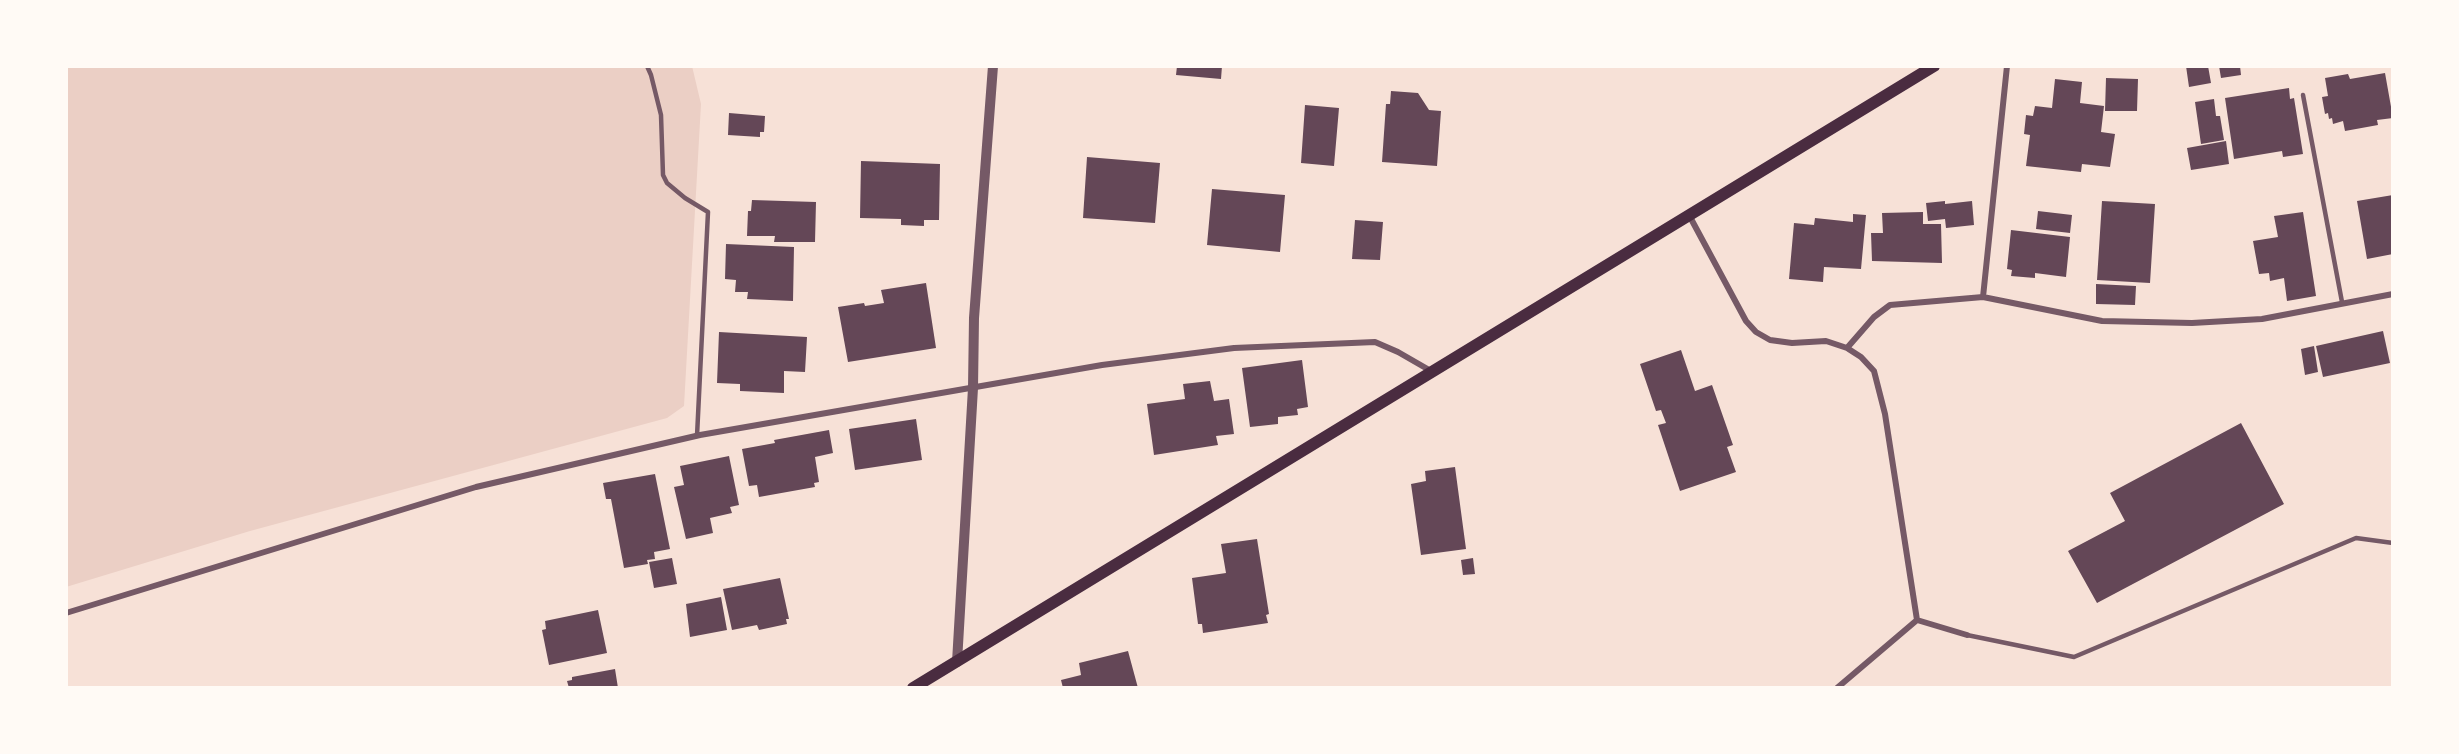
<!DOCTYPE html>
<html>
<head>
<meta charset="utf-8">
<style>
	body { margin:0 }
	#map { position:relative; width:2459px; height:754px; overflow:hidden; background:#f7e1d7; font-family:Inter,sans-serif }
	canvas { display:block }
	.frame { position:absolute; inset:0; border:68px solid #fffaf5; pointer-events:none }
</style>
</head>
<body>
<div id="map">
<canvas width="2459" height="754"></canvas>
<div class="frame"></div>
</div>
<script>
const g = document.querySelector('canvas').getContext('2d');
g.lineJoin = 'round';
function paint(path, color) { g.fillStyle = color; g.fill(path, 'evenodd'); }
const toPath = rows => new Path2D(rows.map(r => 'M' + r).join(''));
function strokePath(path, color, width, dash) { g.strokeStyle = color; g.lineWidth = width; g.lineCap = dash ? 'butt' : 'round'; g.setLineDash(dash || []); g.stroke(path); }
const green = toPath([
	[66,66,692,66,701,104,684,406,667,418,250,531,66,587]
]);
const building = toPath([
	[1177,66,1222,66,1221,79,1176,75],
	[2186,66,2208,66,2211,83,2189,87],
	[2219,66,2240,66,2241,75,2221,78],
	[2385,73,2393,118,2377,120,2378,125,2345,131,2343,121,2333,124,2332,118,2329,119,2328,113,2325,114,2322,97,2328,96,2325,78,2348,74,2350,79],
	[2106,78,2138,79,2137,111,2105,111],
	[2055,79,2082,82,2080,103,2104,106,2101,132,2115,134,2110,167,2082,164,2081,172,2026,166,2030,135,2024,134,2026,115,2033,116,2035,106,2052,108],
	[2289,88,2290,99,2294,98,2303,154,2283,157,2282,151,2234,159,2225,98],
	[1391,91,1418,93,1429,110,1441,111,1437,166,1382,162,1386,104,1390,104],
	[2214,99,2216,116,2220,116,2224,140,2201,144,2195,102],
	[1305,105,1339,108,1334,166,1301,163],
	[729,113,765,116,764,132,760,132,760,137,728,135],
	[2226,141,2229,164,2191,170,2187,148],
	[1087,157,1160,163,1155,223,1083,218],
	[861,161,940,164,939,220,924,220,924,226,901,225,901,219,860,218],
	[1212,189,1285,195,1280,252,1207,245],
	[2393,195,2393,254,2367,259,2357,201],
	[752,200,816,202,815,242,774,242,775,236,747,236,748,211,751,211],
	[1945,201,1945,204,1972,201,1974,225,1946,228,1945,219,1928,221,1926,203],
	[2102,201,2155,204,2150,283,2097,280],
	[2038,211,2072,215,2070,233,2036,229],
	[1923,212,1923,224,1941,224,1942,263,1872,261,1871,233,1883,233,1882,213],
	[2303,212,2316,296,2287,301,2284,278,2270,281,2269,273,2259,274,2253,241,2278,237,2274,216],
	[1853,214,1866,215,1861,269,1824,267,1823,282,1789,279,1794,223,1814,225,1815,218,1853,222],
	[1355,220,1383,222,1380,260,1352,259],
	[2011,230,2070,237,2066,277,2035,273,2035,278,2011,276,2012,270,2007,269],
	[726,244,794,247,793,301,747,299,748,292,735,292,736,280,725,279],
	[926,283,936,348,848,362,838,307,864,303,865,306,884,303,881,290],
	[2096,284,2136,286,2135,305,2096,304],
	[2383,331,2390,363,2323,377,2316,346],
	[719,332,807,337,805,372,784,371,784,393,740,391,740,384,717,383],
	[2314,346,2318,372,2305,375,2301,349],
	[1681,350,1695,391,1712,385,1733,445,1727,447,1736,472,1680,491,1658,425,1666,423,1661,410,1656,411,1640,364],
	[1302,360,1308,407,1297,409,1298,415,1278,417,1278,424,1250,427,1242,368],
	[1210,381,1214,401,1229,399,1234,434,1216,436,1218,445,1154,455,1147,404,1185,399,1183,384],
	[916,419,922,460,855,470,849,429],
	[2241,423,2284,504,2097,603,2068,551,2125,521,2110,493],
	[829,430,833,453,815,457,819,482,814,483,815,487,759,497,757,485,749,486,742,449,775,443,774,440],
	[729,456,739,505,730,507,732,513,710,518,713,533,686,539,674,487,684,485,680,466],
	[1455,467,1466,549,1421,555,1411,484,1426,481,1425,471],
	[655,474,670,549,654,552,655,559,647,560,648,564,624,568,611,499,606,499,603,483],
	[1257,539,1269,614,1266,615,1268,623,1203,633,1202,624,1198,624,1192,578,1226,573,1221,544],
	[672,558,677,584,654,588,649,562],
	[1473,558,1475,574,1463,575,1461,560],
	[780,578,789,619,786,619,787,624,759,630,757,625,732,630,723,589],
	[721,597,727,630,690,637,686,604],
	[598,610,607,653,549,665,542,630,546,629,545,621],
	[1128,651,1138,688,1063,688,1061,680,1081,675,1079,663],
	[615,669,618,688,569,688,567,681,572,680,572,677]
]);
const service = toPath([
	[647,66,651,75,661,115,663,175,667,183,685,198,708,212,697,436],
	[2303,95,2342,302],
	[1967,635,2074,657,2356,538,2393,543]
]);
const minor = toPath([
	[1689,215,1746,321,1756,332,1770,340,1792,343,1826,341,1847,348,1861,357,1874,371,1885,414,1917,620,1967,635],
	[1983,297,2007,66],
	[1847,348,1874,317,1890,305,1983,297,2102,321,2192,323,2262,319,2393,294],
	[66,613,476,487,700,435,1102,365,1234,348,1375,342,1398,352,1431,371],
	[1837,688,1917,620]
]);
const tertiary = toPath([
	[957,662,973,388,974,318,993,66]
]);
const secondary = toPath([
	[913,688,1934,66]
]);
paint(green, '#ebcfc5');
paint(building, '#644757');
strokePath(service, '#755966', 4.5);
strokePath(minor, '#755966', 6);
strokePath(tertiary, '#755966', 10);
strokePath(secondary, '#4a2c40', 12);
</script>
</body>
</html>
